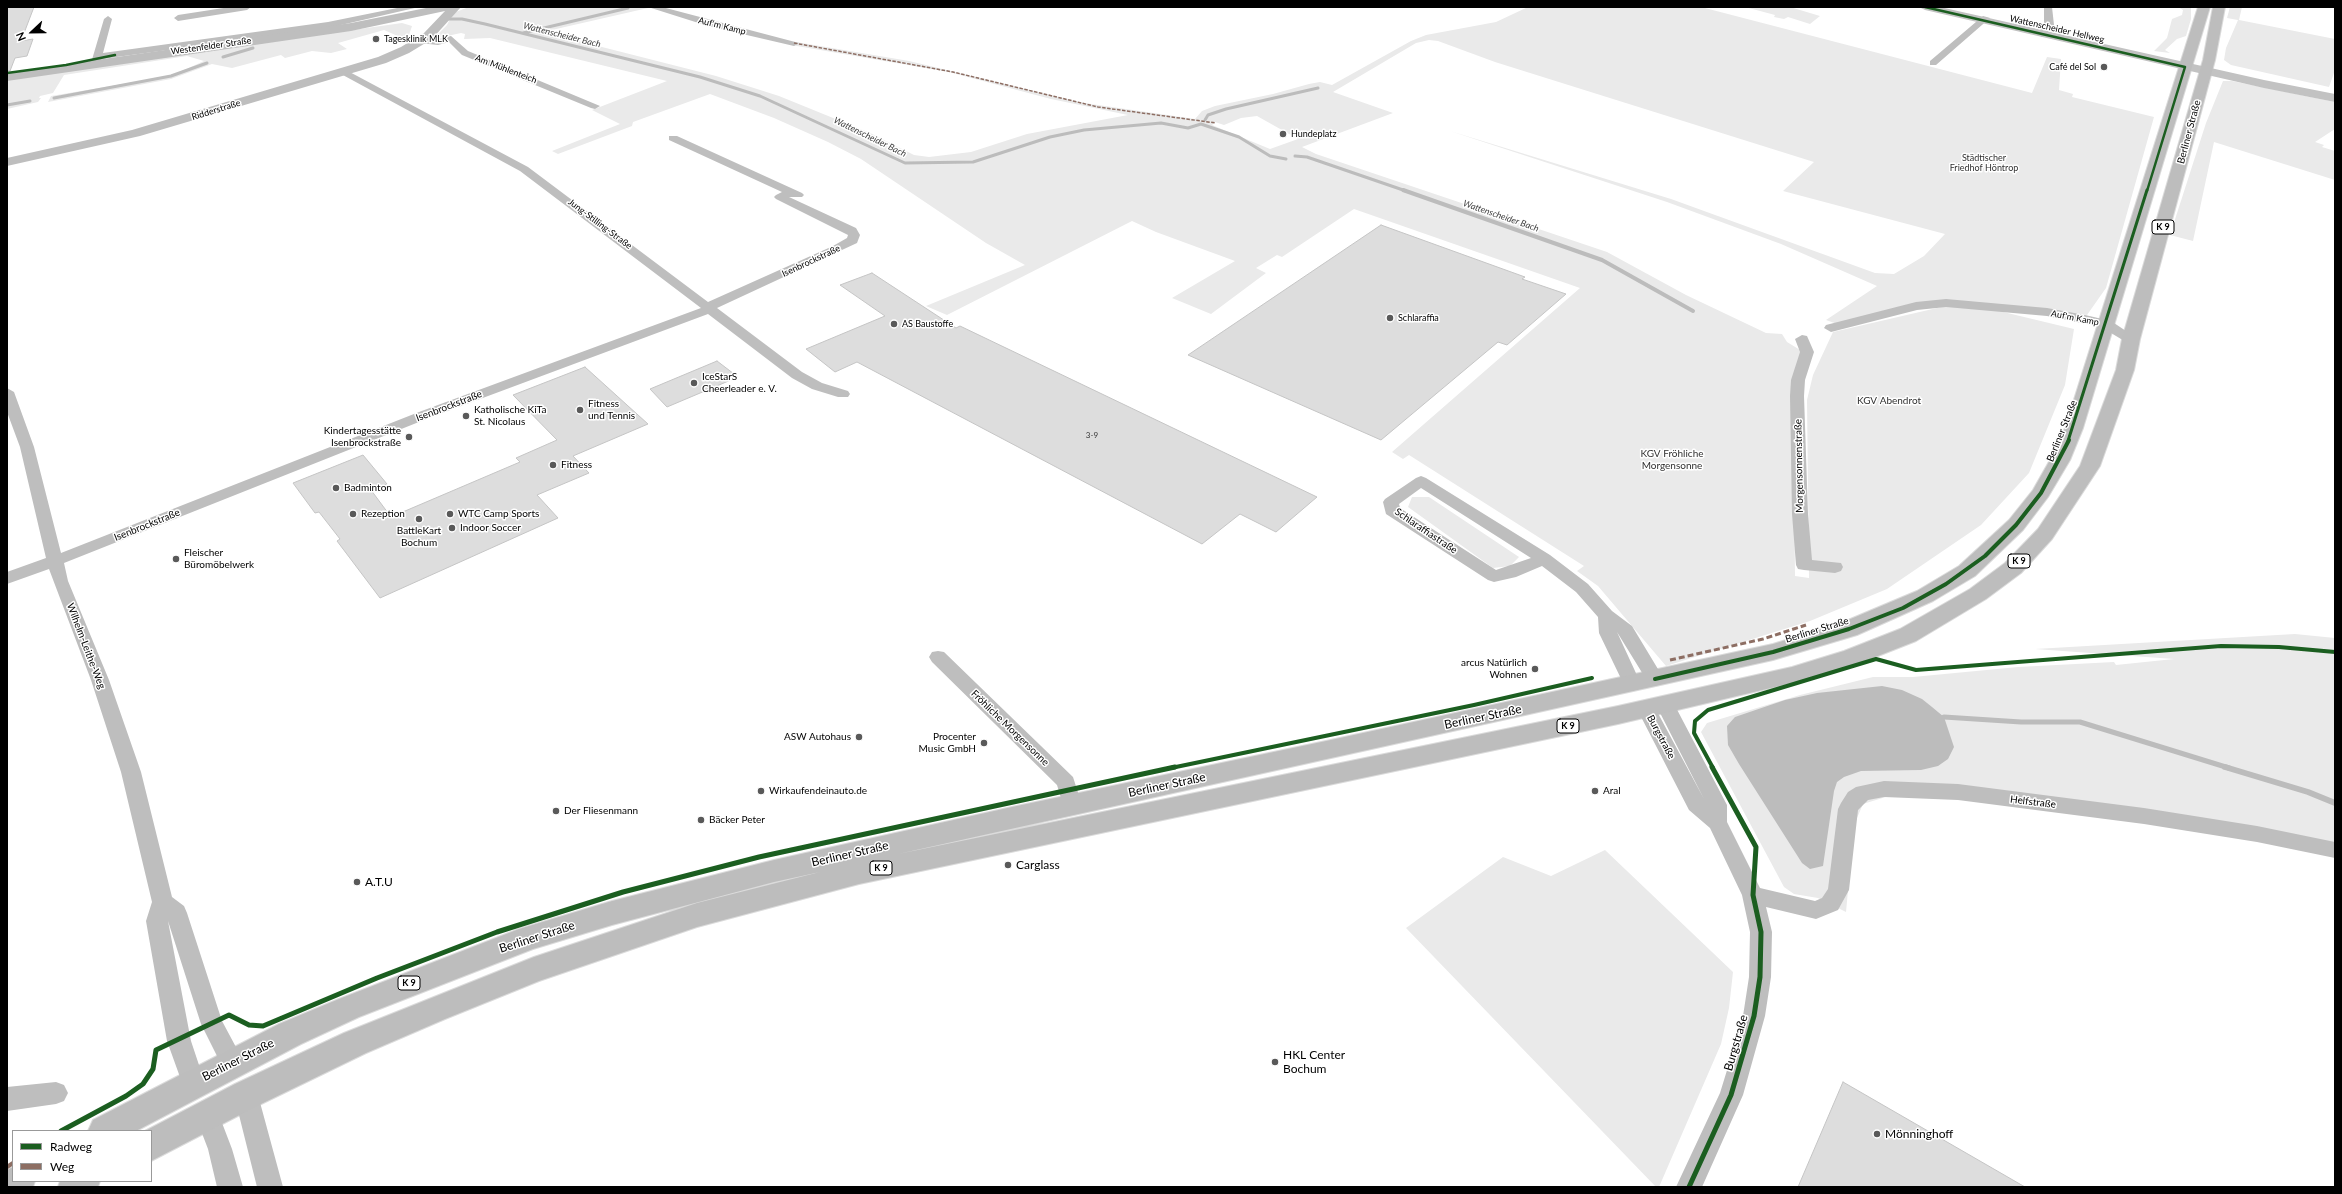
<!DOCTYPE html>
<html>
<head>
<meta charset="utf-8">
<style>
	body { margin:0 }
	#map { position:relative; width:2342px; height:1194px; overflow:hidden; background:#fff; font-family:Lato,sans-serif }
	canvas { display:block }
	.frame { position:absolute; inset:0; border:8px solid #000; pointer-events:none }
	.legend { position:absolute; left:12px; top:1130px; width:140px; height:52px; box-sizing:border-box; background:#fff; border:1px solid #999; margin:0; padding:5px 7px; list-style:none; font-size:12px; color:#000 }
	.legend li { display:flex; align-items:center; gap:8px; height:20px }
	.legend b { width:20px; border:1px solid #999 }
	.north { position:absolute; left:12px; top:12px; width:40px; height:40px; -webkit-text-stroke:3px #fff; paint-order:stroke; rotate:248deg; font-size:11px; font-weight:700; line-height:16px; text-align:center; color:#000 }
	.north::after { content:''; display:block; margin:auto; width:14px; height:18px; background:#000; clip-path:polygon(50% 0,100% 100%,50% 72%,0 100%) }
</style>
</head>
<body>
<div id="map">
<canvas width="2342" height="1194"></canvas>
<div class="frame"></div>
<ul class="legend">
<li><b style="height:5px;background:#1b5e20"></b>Radweg</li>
<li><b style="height:5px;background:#8d6e63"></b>Weg</li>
</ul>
<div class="north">N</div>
</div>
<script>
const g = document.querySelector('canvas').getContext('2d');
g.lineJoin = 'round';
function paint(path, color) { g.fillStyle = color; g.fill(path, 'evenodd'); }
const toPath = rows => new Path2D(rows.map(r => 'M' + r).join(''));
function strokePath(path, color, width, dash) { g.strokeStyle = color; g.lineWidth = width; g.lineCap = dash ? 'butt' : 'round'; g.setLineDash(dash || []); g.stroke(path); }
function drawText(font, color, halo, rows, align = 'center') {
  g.font = font + ' Lato,sans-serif'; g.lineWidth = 3; g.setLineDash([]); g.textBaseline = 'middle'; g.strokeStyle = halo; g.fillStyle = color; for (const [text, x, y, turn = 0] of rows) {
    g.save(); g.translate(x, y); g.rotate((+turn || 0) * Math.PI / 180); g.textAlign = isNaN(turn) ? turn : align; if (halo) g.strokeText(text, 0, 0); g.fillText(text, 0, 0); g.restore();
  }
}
const green = toPath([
	[469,7,648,8,543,32,716,76,779,96,870,133,914,155,929,157,971,152,1027,134,1128,115,1051,99,949,72,791,45,796,42,909,61,1084,103,1195,119,1202,111,1215,106,1273,94,1309,84,1320,82,1332,85,1411,41,1426,35,1496,22,1528,7,1701,7,2032,93,2047,57,2061,59,2059,90,2073,94,2072,97,2154,117,2106,288,2087,315,1943,300,1840,325,1826,320,1877,286,1781,244,1667,202,1450,131,1671,199,1875,273,1894,274,1924,256,1945,234,1783,191,1814,162,1495,62,1438,41,1429,40,1416,43,1333,92,1393,113,1302,147,1316,154,1607,252,1686,295,1766,333,1782,334,1787,342,1805,353,1793,380,1795,576,1809,578,1807,400,1813,375,1833,332,1950,305,1995,310,2074,329,2065,385,2029,473,1981,525,1887,589,1810,621,1666,666,1598,586,1577,571,1584,566,1409,455,1403,459,1392,452,1580,288,1354,209,1282,257,1277,255,1256,268,1266,273,1211,314,1172,298,1235,261,1156,232,1132,221,947,315,926,306,1025,265,986,243,861,159,828,142,774,118,710,94,633,122,632,126,558,154,552,151,620,124,592,110,667,81,490,38,464,39,465,34,461,33,433,39,447,25,453,13],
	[1257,116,1298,139,1270,149,1212,125,1215,122,1224,125,1241,118],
	[1745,7,1790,7,1820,16,1810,24,1788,17,1784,19,1774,17,1775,15],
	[2178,7,2191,7,2191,19,2186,36,2177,39,2165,50,2170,53,2154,51,2167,38,2172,19,2182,15,2183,10],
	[2230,7,2242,7,2239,20,2335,39,2335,70,2329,87,2231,65,2224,60,2226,48,2238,20,2227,18],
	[402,23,412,26,409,35,400,37,384,30,338,43,347,49,331,53,312,51,285,58,281,55,232,68,212,64,171,79,48,102,51,96,171,76,204,61,187,56,64,75,53,93,40,96,39,98,41,98,38,102,7,109,7,79],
	[2223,81,2232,81,2335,102,2335,129,2315,142,2324,145,2322,147,2335,151,2335,180,2214,142,2193,241,2170,235,2206,123],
	[1412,497,1429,497,1519,557,1510,566,1493,568,1408,507],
	[2295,634,2335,638,2335,855,2131,818,1984,799,1889,796,1863,804,1854,825,1846,912,1818,898,1794,894,1784,887,1701,732,1707,723,1800,695,1873,677,1913,677,2018,667,2114,662,2116,665,2174,659,2035,649],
	[1605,850,1733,972,1729,1008,1721,1044,1659,1187,1656,1187,1406,928,1503,857,1551,876]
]);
const water = toPath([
	[1882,686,1902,690,1922,699,1932,707,1944,717,1954,747,1948,759,1938,766,1921,770,1861,771,1844,777,1837,782,1834,791,1823,866,1810,869,1802,863,1739,764,1728,745,1727,726,1735,717,1785,700,1817,693]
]);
const streamFar3 = toPath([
	[449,19,462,19,485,24,700,77,760,96,905,163,973,162,1050,137,1084,130,1161,123,1188,128,1201,124,1239,137,1270,156,1286,159],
	[523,33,628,8],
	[223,57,253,48],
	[54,98,171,76,207,63],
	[7,105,30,101],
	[1205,120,1208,115,1226,109,1318,88],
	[1295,156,1307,157,1406,191]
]);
const streamFar2 = toPath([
	[1403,190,1602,260,1693,311]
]);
const streamFar1 = toPath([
	[1944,717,2021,722,2080,722,2229,768]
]);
const stream = toPath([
	[2225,767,2308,792,2335,803]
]);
const building = toPath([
	[7,7,34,7,21,41,33,39,27,56,15,58,10,71,7,71,7,7],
	[1381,225,1525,277,1522,279,1566,294,1507,345,1498,342,1381,440,1188,355,1381,225],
	[872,273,956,328,960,326,1317,497,1276,532,1240,514,1202,544,857,362,835,372,806,349,885,316,840,285,872,273],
	[717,361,738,377,667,407,650,389,717,361],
	[585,367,648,424,573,456,589,473,537,495,558,518,380,598,337,541,340,539,319,512,315,513,293,483,363,455,387,484,371,490,391,517,520,462,516,458,557,440,513,395,585,367],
	[1843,1082,2025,1187,1798,1187,1843,1082]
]);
const minor = toPath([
	[230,7,251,7,247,10,178,21,174,18,178,15,230,7],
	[402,7,419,7,328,28,102,59,99,65,96,66,91,63,104,19,108,16,112,19,103,53,328,22,402,7],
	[648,7,662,7,799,43,794,46,708,26,648,7],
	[2044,7,2052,7,2054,25,2045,36,2042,37,2037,34,2044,25,2044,7],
	[1983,16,1990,18,1936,65,1930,65,1930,61,1983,16],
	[451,36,468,51,600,106,595,109,591,108,462,55,449,42,438,45,419,43,414,40,419,37,438,39,451,36],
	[344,69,528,167,708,302,833,246,847,238,848,235,776,199,774,197,776,195,782,192,669,140,669,136,677,136,802,193,804,195,802,197,789,197,856,228,860,235,857,243,717,308,802,372,822,383,848,391,850,394,848,397,838,397,812,389,792,378,708,314,429,418,64,563,68,581,109,680,141,772,172,897,184,906,187,913,222,1021,245,1064,241,1072,233,1075,225,1072,201,1024,168,921,191,1041,205,1083,201,1091,193,1094,185,1091,167,1041,146,921,152,902,121,772,91,680,49,569,7,584,7,572,46,558,20,447,7,412,7,388,14,392,34,447,61,553,419,412,701,308,520,171,341,74,339,72,344,69],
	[1946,299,2047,308,2085,315,2111,321,2138,339,2131,343,2126,342,2101,327,2047,316,1946,307,1917,310,1831,332,1824,328,1826,325,1916,302,1946,299],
	[1802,335,1807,336,1814,352,1805,380,1804,396,1808,514,1812,560,1841,563,1843,567,1841,571,1835,573,1804,570,1798,569,1796,565,1792,514,1790,396,1791,380,1800,352,1795,339,1802,335],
	[1421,476,1426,478,1550,555,1588,584,1612,611,1632,626,1664,679,1661,684,1655,686,1649,684,1617,632,1641,684,1638,689,1632,691,1626,689,1599,633,1598,617,1576,592,1542,566,1516,577,1494,582,1488,580,1386,514,1383,502,1385,499,1416,478,1421,476],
	[1421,488,1531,558,1496,570,1400,508,1399,504,1421,488],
	[938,651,944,652,1073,777,1082,805,1079,811,1072,813,1065,811,1057,785,932,662,929,657,932,652,938,651],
	[1665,698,1672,700,1727,805,1727,822,1760,888,1815,901,1822,898,1828,889,1838,809,1841,803,1848,792,1856,787,1884,781,1958,784,2144,808,2257,826,2335,842,2335,858,2257,842,2144,824,1958,800,1884,797,1868,800,1858,810,1849,890,1838,910,1816,919,1766,907,1772,932,1771,977,1765,1016,1743,1095,1702,1187,1676,1187,1720,1093,1732,1054,1743,1016,1749,977,1750,932,1742,895,1710,828,1689,810,1637,709,1639,704,1646,702,1653,704,1704,799,1656,705,1658,700,1665,698],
	[56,1082,64,1085,68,1093,64,1101,56,1104,7,1111,7,1087,56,1082],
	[246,1083,254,1087,258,1095,283,1187,257,1187,234,1095,238,1087,246,1083],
	[207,1103,216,1107,219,1115,232,1149,243,1187,217,1187,208,1149,195,1115,198,1107,207,1103]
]);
const tertiary = toPath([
	[431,7,461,7,432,39,409,53,386,63,140,136,7,166,7,158,132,130,378,57,401,47,424,33,445,11,351,31,7,81,7,73,351,23,431,7]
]);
const secondary = toPath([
	[1919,7,1940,7,2264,80,2335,94,2335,102,2264,88,1925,10,1919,7]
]);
const primary = toPath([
	[2198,7,2210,7,2083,428,2070,460,2048,497,2023,530,1975,576,1933,601,1857,635,1773,660,898,854,1618,706,1792,667,1844,651,1900,629,1970,589,2005,563,2038,529,2080,466,2116,370,2122,339,2203,60,2213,7,2225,7,2215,60,2140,339,2134,370,2100,466,2052,539,2021,573,1986,599,1916,641,1860,663,1792,683,1618,724,859,884,697,927,539,981,445,1019,366,1053,257,1106,151,1161,151,1131,145,1131,235,1084,344,1033,534,957,697,903,820,872,774,882,612,925,533,949,359,1017,301,1044,136,1131,88,1131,93,1120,279,1024,339,999,519,929,612,901,774,860,1012,807,1326,741,1773,644,1841,623,1917,591,1959,566,2009,520,2033,490,2050,460,2065,428,2198,7],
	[13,1167,13,1181,35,1181,33,1187,7,1187,7,1170,13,1167],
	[60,1181,100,1181,98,1187,58,1187,60,1181]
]);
const quietFar2 = toPath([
	[794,43,953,72,1098,107,1216,123]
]);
const quietFar1 = toPath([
	[1670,660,1763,639,1806,625]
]);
const quiet = toPath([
	[7,1167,13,1163]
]);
const cyclewayFar3 = toPath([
	[1925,7,2185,67,2147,191],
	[7,73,66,65,115,55]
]);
const cyclewayFar2 = toPath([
	[2068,441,2147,190]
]);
const cyclewayFar1 = toPath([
	[1655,679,1773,652,1849,629,1903,608,1946,584,1985,556,2016,525,2041,493,2069,440],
	[1171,768,1474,705,1592,678],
	[1713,768,1694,733,1695,721,1708,710,1876,659,1916,670,2221,646,2279,647,2335,652]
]);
const cycleway = toPath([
	[61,1131,126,1096,143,1084,153,1069,156,1050,229,1015,249,1025,263,1026,377,978,497,932,623,892,759,857,1175,767],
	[1689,1187,1731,1095,1754,1016,1760,977,1761,932,1753,895,1756,847,1712,767]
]);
const markers = [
	[376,39,4,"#595959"],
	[2104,67,4,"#595959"],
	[1283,134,4,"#595959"],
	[1390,318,4,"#595959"],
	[894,324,4,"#595959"],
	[694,383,4,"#595959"],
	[580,410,4,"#595959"],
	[466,416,4,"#595959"],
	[409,437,4,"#595959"],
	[553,465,4,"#595959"],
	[336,488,4,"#595959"],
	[353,514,4,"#595959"],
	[450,514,4,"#595959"],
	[419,519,4,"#595959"],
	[452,528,4,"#595959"],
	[176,559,4,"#595959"],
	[1535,669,4,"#595959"],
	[859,737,4,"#595959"],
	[984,743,4,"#595959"],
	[761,791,4,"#595959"],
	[1595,791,4,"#595959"],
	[556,811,4,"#595959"],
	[701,820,4,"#595959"],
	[1008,865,4,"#595959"],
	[357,882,4,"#595959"],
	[1275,1062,4,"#595959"],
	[1877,1134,4,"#595959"]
];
const numberNames = [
	["3-9",1092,435]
];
const farStreetnames = [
	["Auf'm Kamp",722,26,14],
	["Wattenscheider Hellweg",2057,29,13],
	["Westenfelder Straße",211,46,-8],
	["Am Mühlenteich",506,69,21],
	["Ridderstraße",216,110,-17],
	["Jung-Stilling-Straße",600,224,37],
	["Isenbrockstraße",811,261,-25],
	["Auf'm Kamp",2075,318,11]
];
const farWaternames = [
	["Wattenscheider Bach",562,35,14],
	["Wattenscheider Bach",870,137,26],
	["Wattenscheider Bach",1501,216,19]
];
const farPoinames = [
	["Tagesklinik MLK",384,39],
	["Café del Sol",2096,67,"right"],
	["Hundeplatz",1291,134],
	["Schlaraffia",1398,318],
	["AS Baustoffe",902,324]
];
const farParknames = [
	["Städtischer",1984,158],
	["Friedhof Höntrop",1984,168]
];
const shields = [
	[2163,227,22],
	[2019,561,22],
	[1568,726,22],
	[881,868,22],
	[409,983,22]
];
const shieldNames = [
	["K 9",2163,227],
	["K 9",2019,561],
	["K 9",1568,726],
	["K 9",881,868],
	["K 9",409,983]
];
const streetNames = [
	["Berliner Straße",2189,132,-75],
	["Isenbrockstraße",449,406,-21],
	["Berliner Straße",2062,431,-68],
	["Morgensonnenstraße",1799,466,-91],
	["Isenbrockstraße",147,525,-22],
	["Schlaraffiastraße",1426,531,34],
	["Berliner Straße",1817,630,-17],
	["Wilhelm-Leithe-Weg",86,646,69],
	["Fröhliche Morgensonne",1010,728,44],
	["Burgstraße",1661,737,62],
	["Helfstraße",2033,802,7]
];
const poiNames = [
	["IceStarS",702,377],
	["Cheerleader e. V.",702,389],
	["Fitness",588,404],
	["und Tennis",588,416],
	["Katholische KiTa",474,410],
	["St. Nicolaus",474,422],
	["Kindertagesstätte",401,431,"right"],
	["Isenbrockstraße",401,443,"right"],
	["Fitness",561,465],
	["Badminton",344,488],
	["Rezeption",361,514],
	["WTC Camp Sports",458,514],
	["Indoor Soccer",460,528],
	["BattleKart",419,531,"center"],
	["Bochum",419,543,"center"],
	["Fleischer",184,553],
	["Büromöbelwerk",184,565],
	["arcus Natürlich",1527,663,"right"],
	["Wohnen",1527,675,"right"],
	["ASW Autohaus",851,737,"right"],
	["Procenter",976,737,"right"],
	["Music GmbH",976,749,"right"],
	["Wirkaufendeinauto.de",769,791],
	["Aral",1603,791],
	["Der Fliesenmann",564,811],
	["Bäcker Peter",709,820]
];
const parkNames = [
	["KGV Abendrot",1889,401],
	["KGV Fröhliche",1672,454],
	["Morgensonne",1672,466]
];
const nearStreetnames = [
	["Berliner Straße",1483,717,-12],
	["Berliner Straße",1167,785,-12],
	["Berliner Straße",850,854,-13],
	["Berliner Straße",537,937,-18],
	["Burgstraße",1736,1043,-74],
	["Berliner Straße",238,1060,-27]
];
const nearPoinames = [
	["Carglass",1016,865],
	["A.T.U",365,882],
	["HKL Center",1283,1055],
	["Bochum",1283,1069],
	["Mönninghoff",1885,1134]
];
paint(green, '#eaeaea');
paint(water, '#bcbcbc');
strokePath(streamFar3, '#bcbcbc', 3);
strokePath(streamFar2, '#bcbcbc', 4);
strokePath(streamFar1, '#bcbcbc', 5);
strokePath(stream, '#bcbcbc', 6);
paint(building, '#ddd');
strokePath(building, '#c5c5c5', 1);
strokePath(primary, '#dbdbdb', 2);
paint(minor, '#bebebe');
paint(tertiary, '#bebebe');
paint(secondary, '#c2c2c2');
paint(primary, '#bdbdbd');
strokePath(quietFar2, '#8d6e63', 1.5, [3.5, 1.5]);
strokePath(quietFar1, '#8d6e63', 3, [6, 3]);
strokePath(quiet, '#8d6e63', 4, [8, 4]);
strokePath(cyclewayFar3, '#1b5e20', 2.5);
strokePath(cyclewayFar2, '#1b5e20', 3);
strokePath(cyclewayFar1, '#1b5e20', 4);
strokePath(cycleway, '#1b5e20', 5);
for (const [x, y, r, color] of markers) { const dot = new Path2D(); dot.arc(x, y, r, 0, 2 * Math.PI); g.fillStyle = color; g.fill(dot); strokePath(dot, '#fff', 1.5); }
drawText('8px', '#373737', null, numberNames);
drawText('9px', '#000', '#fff', farStreetnames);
drawText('italic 9px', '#414141', '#fff', farWaternames);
drawText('9px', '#000', '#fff', farPoinames, 'left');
drawText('9px', '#303030', '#fff', farParknames);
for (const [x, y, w] of shields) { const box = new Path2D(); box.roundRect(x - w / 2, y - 7, w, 14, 3); g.fillStyle = '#fff'; g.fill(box); strokePath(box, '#000', 1); }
drawText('bold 9px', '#000', null, shieldNames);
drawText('10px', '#000', '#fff', streetNames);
drawText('10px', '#000', '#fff', poiNames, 'left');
drawText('10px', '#303030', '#fff', parkNames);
drawText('12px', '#000', '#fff', nearStreetnames);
drawText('12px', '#000', '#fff', nearPoinames, 'left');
</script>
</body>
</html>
